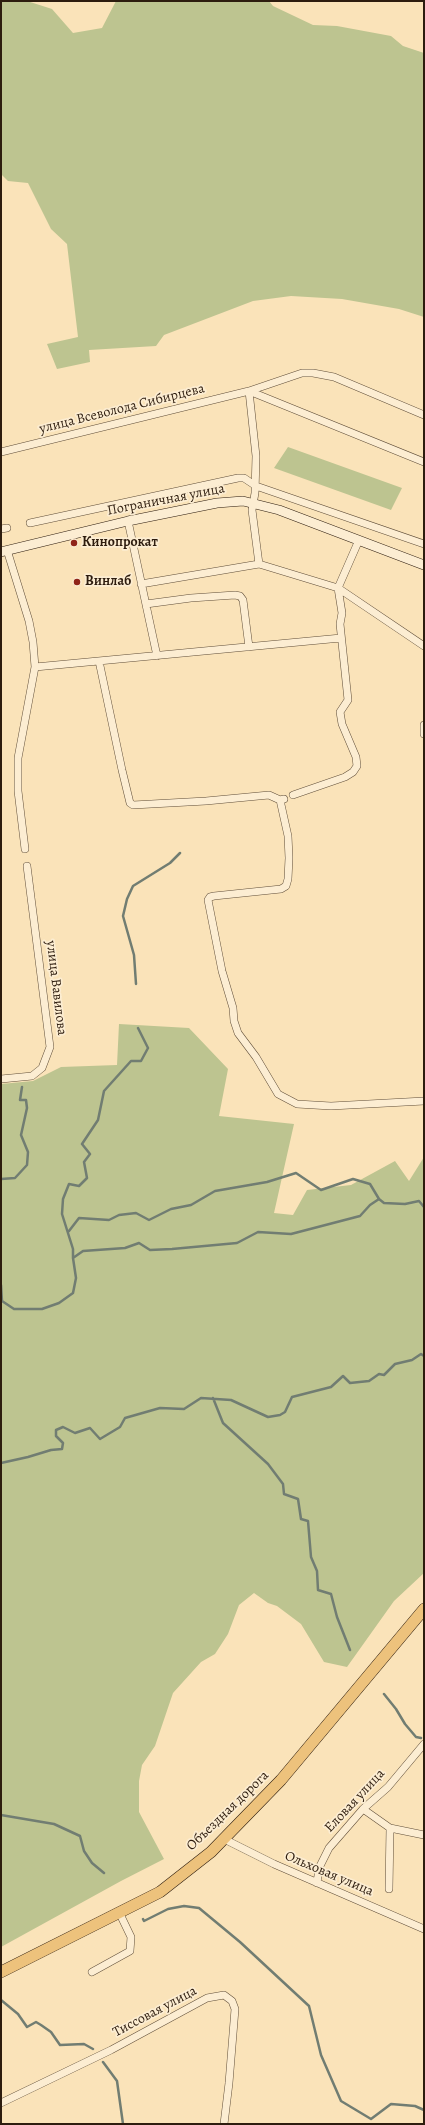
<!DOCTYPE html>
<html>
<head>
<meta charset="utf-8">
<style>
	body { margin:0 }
	#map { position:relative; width:425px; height:2125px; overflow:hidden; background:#fae3b9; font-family:Alegreya,serif }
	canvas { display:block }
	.frame { position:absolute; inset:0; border:2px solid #2d1c0e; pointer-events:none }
</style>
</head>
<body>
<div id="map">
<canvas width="425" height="2125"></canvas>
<div class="frame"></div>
</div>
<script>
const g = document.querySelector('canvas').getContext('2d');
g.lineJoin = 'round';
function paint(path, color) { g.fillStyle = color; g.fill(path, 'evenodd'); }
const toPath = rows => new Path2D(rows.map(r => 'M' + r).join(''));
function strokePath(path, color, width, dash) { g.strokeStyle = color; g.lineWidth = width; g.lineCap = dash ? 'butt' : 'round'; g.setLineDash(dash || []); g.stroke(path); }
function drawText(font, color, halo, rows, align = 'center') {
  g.font = font + ' Alegreya,serif'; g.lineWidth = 3.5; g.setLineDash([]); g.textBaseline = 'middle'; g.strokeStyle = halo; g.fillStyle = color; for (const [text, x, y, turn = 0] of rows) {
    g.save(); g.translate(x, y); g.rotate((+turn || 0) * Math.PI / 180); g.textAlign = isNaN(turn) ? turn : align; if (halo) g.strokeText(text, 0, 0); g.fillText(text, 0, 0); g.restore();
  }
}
const green = toPath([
	[1,1,27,1,52,9,73,33,102,28,116,1,269,1,273,6,313,25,337,26,391,36,403,46,424,53,424,317,399,309,342,299,291,296,253,301,164,335,156,346,89,350,90,362,57,369,47,344,78,337,67,244,51,229,28,183,8,181,1,174],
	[288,447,402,488,391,510,274,468],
	[119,1024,189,1028,228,1069,219,1116,294,1124,274,1213,293,1215,307,1190,351,1185,395,1161,409,1181,424,1157,424,1573,394,1601,347,1667,324,1662,301,1624,277,1606,268,1603,254,1593,239,1605,228,1634,215,1654,201,1662,173,1693,155,1746,142,1765,139,1781,139,1812,164,1859,121,1881,1,1947,1,1084,33,1081,61,1067,117,1065]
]);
const stream = toPath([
	[136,984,134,955,123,916,127,899,133,886,170,863,180,853],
	[1,1179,15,1178,27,1165,28,1152,21,1135,27,1108,26,1100,20,1100,22,1087],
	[69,1231,79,1218,109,1220,119,1215,136,1213,149,1220,171,1209,191,1205,215,1191,267,1182,296,1173,321,1190,353,1179,370,1184,379,1199,384,1203,405,1204,419,1201,424,1207],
	[73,1258,83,1251,125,1248,139,1243,150,1250,172,1249,237,1243,258,1232,291,1234,360,1216,370,1205,379,1199],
	[1,1285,2,1301,14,1309,42,1309,59,1303,73,1293,76,1278,73,1258,73,1249,62,1214,63,1199,69,1184,79,1186,87,1178,84,1162,90,1154,82,1144,98,1120,104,1091,131,1061,141,1061,148,1048,138,1028],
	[213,1398,223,1423,268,1464,283,1484,284,1494,298,1499,301,1519,308,1521,311,1557,317,1571,318,1590,331,1594,337,1617,350,1650],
	[1,1463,28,1457,51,1450,62,1449,63,1443,56,1436,56,1430,63,1427,75,1433,90,1428,100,1439,120,1427,125,1418,160,1408,184,1409,201,1398,231,1400,268,1417,280,1415,285,1412,292,1397,331,1387,343,1376,350,1383,369,1381,379,1374,384,1375,395,1364,412,1360,421,1354,424,1356],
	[384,1694,396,1709,405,1724,416,1737,421,1738],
	[1,1815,54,1824,80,1836,84,1851,92,1863,104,1873],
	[143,1919,144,1921,168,1909,184,1906,199,1908,240,1942,309,2006,321,2055,341,2101,371,2119,391,2104,415,2106,424,2110],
	[1,2000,18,2014,27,2027,36,2022,41,2025,51,2032,60,2045,84,2044,93,2049],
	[103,2062,117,2081,123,2124]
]);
const minor = toPath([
	[1,452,249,391,302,373,313,373,334,377,424,415],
	[128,521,157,656],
	[30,523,238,478,244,478,256,486,424,544],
	[1,529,7,528],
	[7,550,29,621,33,642,35,667,18,758,18,791,25,849],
	[259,564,252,510,255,493,256,456,249,391,424,462],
	[141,584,259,564,338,588,424,646],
	[146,604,191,598,235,595,240,596,243,600,249,647],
	[99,661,122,770,130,803,133,805,206,801,269,795,280,800,284,799],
	[35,667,341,638],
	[424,725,424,734],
	[293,795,345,777,353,772,357,766,356,757,342,724,340,712,348,700,340,624,342,613,338,588,359,540],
	[280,800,288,836,289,858,288,879,286,886,281,889,214,896,210,897,208,900,222,971,233,1008,234,1021,238,1033,256,1057,278,1094,297,1104,331,1106,424,1101],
	[1,1079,32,1076,42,1068,50,1047,27,866],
	[363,1809,390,1828,424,1835],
	[224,1839,274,1864,424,1929],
	[317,1883,319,1868,329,1848,363,1809,388,1787,424,1744],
	[389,1889,390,1828],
	[92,1972,130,1951,131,1937,119,1912],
	[1,2103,111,2050,207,1998,224,1995,232,2001,235,2009,229,2083,224,2124]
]);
const secondary = toPath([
	[1,552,128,521,217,503,243,501,279,510,424,565]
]);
const primary = toPath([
	[1,1972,160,1892,211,1852,281,1780,424,1609]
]);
const markers = [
	[74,543,4,"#8f2418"],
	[77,582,4,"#8f2418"]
];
const streetNames = [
	["улица Всеволода Сибирцева",122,409,-14],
	["Пограничная улица",166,500,-11],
	["улица Вавилова",56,988,83],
	["Еловая улица",355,1801,-47],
	["Объездная дорога",228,1811,-44],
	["Ольховая улица",329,1874,23],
	["Тиссовая улица",155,2012,-28]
];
const poiNames = [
	["Кинопрокат",82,543],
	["Винлаб",85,582]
];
paint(green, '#bdc490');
strokePath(stream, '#717d72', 2.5);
strokePath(minor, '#604e39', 8);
strokePath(secondary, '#2d1c0e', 10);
strokePath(primary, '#2d1c0e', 12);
strokePath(minor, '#fcedd2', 7);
strokePath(secondary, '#fcedd2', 9);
strokePath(primary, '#edc27c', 11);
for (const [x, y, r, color] of markers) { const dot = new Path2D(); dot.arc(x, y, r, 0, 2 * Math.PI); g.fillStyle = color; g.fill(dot); strokePath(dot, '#fcedd2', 1.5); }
drawText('14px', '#2d1c0e', '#fcedd2', streetNames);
drawText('bold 14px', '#2d1c0e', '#fcedd2', poiNames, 'left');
</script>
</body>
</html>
